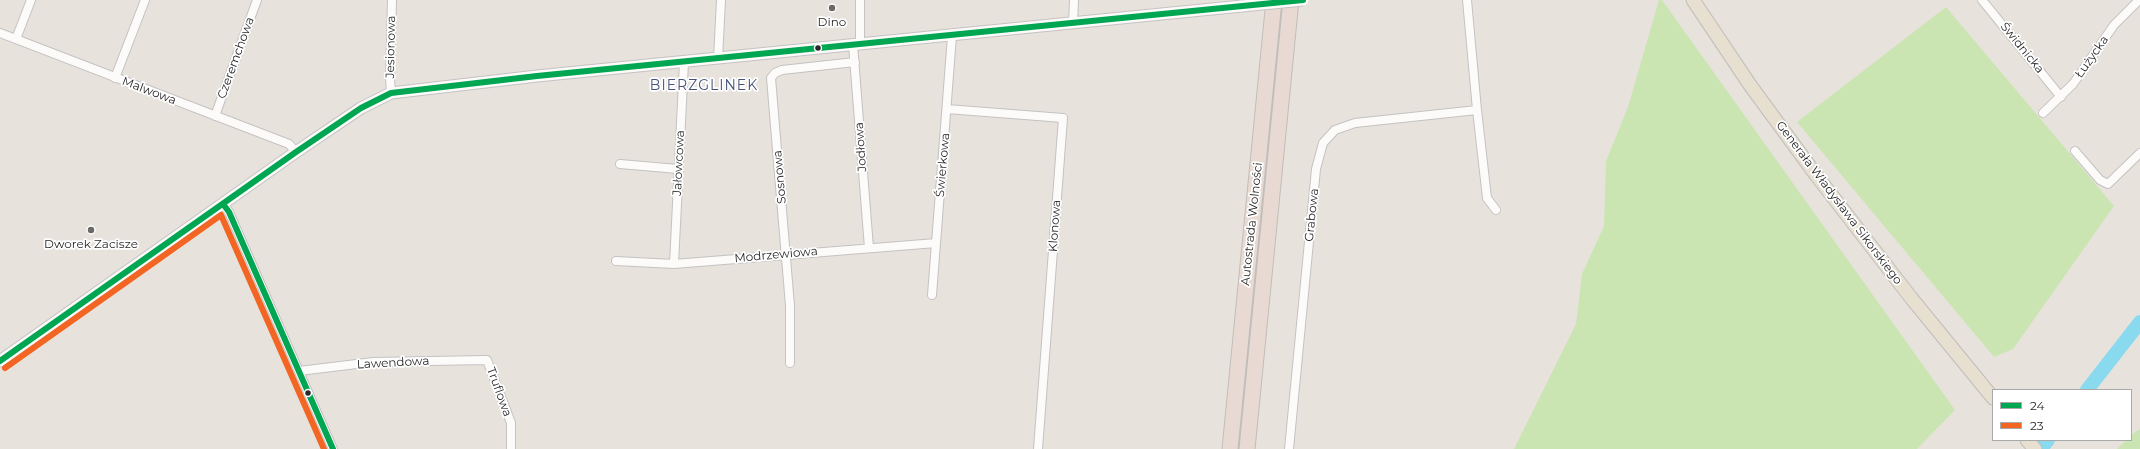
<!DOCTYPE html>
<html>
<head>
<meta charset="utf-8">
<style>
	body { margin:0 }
	#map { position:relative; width:2140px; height:449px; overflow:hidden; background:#e8e2dc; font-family:Montserrat,sans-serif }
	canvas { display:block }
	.legend { position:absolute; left:1992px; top:389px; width:140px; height:52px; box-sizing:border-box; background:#fff; border:1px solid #a9a9a9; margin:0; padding:5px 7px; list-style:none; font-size:12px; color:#282828 }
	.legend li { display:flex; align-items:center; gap:8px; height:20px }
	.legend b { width:20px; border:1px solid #a9a9a9 }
</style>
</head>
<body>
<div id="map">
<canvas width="2140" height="449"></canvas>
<ul class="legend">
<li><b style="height:5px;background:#00a651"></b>24</li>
<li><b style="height:5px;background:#f26522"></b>23</li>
</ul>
</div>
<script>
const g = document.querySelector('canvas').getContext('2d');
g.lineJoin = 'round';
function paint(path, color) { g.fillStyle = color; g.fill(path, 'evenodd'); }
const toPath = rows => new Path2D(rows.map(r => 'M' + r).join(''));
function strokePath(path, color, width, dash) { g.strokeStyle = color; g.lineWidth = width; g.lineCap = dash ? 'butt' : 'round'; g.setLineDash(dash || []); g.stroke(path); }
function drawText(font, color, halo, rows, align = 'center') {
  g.font = font + ' Montserrat,sans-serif'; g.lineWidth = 3.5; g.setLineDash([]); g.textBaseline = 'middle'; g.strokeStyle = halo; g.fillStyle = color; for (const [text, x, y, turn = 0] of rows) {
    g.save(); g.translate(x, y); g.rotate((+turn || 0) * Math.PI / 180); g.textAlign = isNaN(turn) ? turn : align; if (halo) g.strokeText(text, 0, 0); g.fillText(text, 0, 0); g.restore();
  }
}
const green = toPath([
	[1659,0,1662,0,1955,410,1917,449,1514,449,1576,324,1582,274,1604,226,1606,161,1628,107],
	[1946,7,2114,206,2013,349,1994,357,1797,122],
	[1285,8,1242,449,1235,449,1278,9],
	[2140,429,2140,449,2117,449,2126,440,2131,440,2131,435]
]);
const river = toPath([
	[2087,390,2140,322],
	[2041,449,2048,440]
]);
const street = toPath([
	[1982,0,2061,97],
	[1073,24,1074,0],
	[0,33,289,144,296,152],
	[16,39,31,0],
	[860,44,860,0],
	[853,45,869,248],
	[718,59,721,0],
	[115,78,145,0],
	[391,93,390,79,392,0],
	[947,109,1063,118,1038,449],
	[1477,110,1487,198,1496,210],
	[2043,113,2073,84,2114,25,2139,0],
	[215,116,257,0],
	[2075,151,2100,180,2108,184,2140,153],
	[620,164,678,169],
	[223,204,229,212,333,449],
	[616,261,674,264,936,243],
	[674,264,684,62],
	[932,295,952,36],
	[790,363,790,306,771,78,775,73,782,70,855,62],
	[299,371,373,362,487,360,511,423,511,449],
	[1289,449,1316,169,1323,143,1335,130,1355,123,1477,110,1467,0]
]);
const secondary = toPath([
	[0,361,296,152,361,108,391,93,537,76,1242,6]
]);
const primary = toPath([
	[1693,0,1750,85,1816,175,1912,299,1993,398],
	[2027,440,2035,449]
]);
const highway = toPath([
	[1230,449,1274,0],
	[1247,449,1291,0]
]);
const secondaryBridge = toPath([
	[1242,6,1303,0]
]);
const bus1 = toPath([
	[223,204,229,212,333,449],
	[0,361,296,152,361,108,391,93,537,76,1303,0]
]);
const bus2 = toPath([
	[5,368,221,215,324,449]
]);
const markers = [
	[832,8,4,"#6b6967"],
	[818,48,3.5,"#282828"],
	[91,230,4,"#6b6967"],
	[308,393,3.5,"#282828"]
];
const poiNames = [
	["Dino",832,22],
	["Dworek Zacisze",91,244]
];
const streetNames = [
	["Jesionowa",391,47,-89],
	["Świdnicka",2022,48,51],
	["Łużycka",2092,57,-55],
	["Czeremchowa",236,58,-70],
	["Malwowa",149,91,21],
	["Jodłowa",861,147,-94],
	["Jałowcowa",679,163,-87],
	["Świerkowa",943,165,-85],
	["Sosnowa",780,177,-95],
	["Generała Władysława Sikorskiego",1839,203,53],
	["Grabowa",1312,215,-84],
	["Autostrada Wolności",1252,224,-84],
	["Klonowa",1055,226,-86],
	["Modrzewiowa",776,255,-5],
	["Lawendowa",393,363,-3],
	["Truflowa",499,392,70]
];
const quarterNames = [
	["BIERZGLINEK",704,86]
];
paint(green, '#cae5b2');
strokePath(river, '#8adaef', 14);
strokePath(street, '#c4c2c2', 10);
strokePath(secondary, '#c4c2c2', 13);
strokePath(primary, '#c0bdbb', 15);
strokePath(highway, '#c0bdbb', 17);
strokePath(street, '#fcfbfa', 8);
strokePath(secondary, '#fcfbfa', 11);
strokePath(primary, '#e7e0d1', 13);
strokePath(highway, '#e8dad2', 15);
strokePath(secondaryBridge, '#c4c2c2', 13, []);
strokePath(secondaryBridge, '#fcfbfa', 11);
strokePath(bus1, '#00a651', 6);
strokePath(bus2, '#f26522', 6);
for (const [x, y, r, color] of markers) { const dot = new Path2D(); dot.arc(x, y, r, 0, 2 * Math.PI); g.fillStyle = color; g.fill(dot); strokePath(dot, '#fff', 1.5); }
drawText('12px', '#282828', '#fff', poiNames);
drawText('12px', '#282828', '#fff', streetNames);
g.letterSpacing = '1px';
drawText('14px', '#46527b', '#fff', quarterNames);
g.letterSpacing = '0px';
</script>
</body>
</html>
